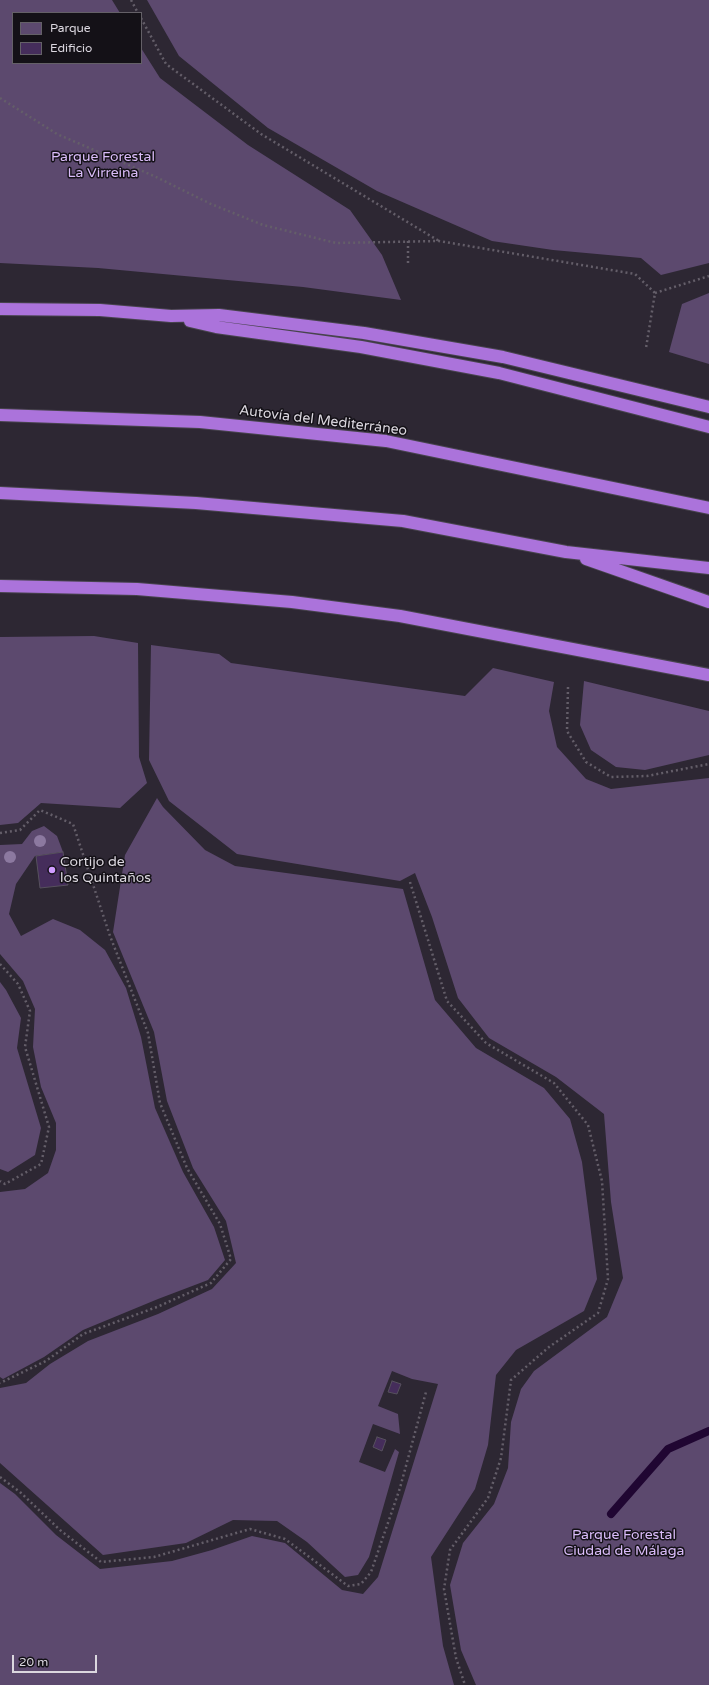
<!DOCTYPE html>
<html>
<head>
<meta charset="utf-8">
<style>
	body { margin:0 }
	#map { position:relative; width:709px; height:1685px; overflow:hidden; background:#2d2733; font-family:"Varela Round",sans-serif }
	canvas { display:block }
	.legend { position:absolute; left:12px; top:12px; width:130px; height:52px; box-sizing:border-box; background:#141117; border:1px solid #646067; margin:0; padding:5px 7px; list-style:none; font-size:12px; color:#dbd7df }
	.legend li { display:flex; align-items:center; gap:8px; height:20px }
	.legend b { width:20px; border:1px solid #646067 }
	.scale { position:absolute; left:12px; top:1655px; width:85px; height:18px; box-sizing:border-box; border:2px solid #dbd7df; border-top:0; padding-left:5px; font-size:12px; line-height:14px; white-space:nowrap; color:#dbd7df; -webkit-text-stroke:3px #141117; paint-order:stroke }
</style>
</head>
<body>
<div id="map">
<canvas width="709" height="1685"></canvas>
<ul class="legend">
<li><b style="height:11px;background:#5c496e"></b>Parque</li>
<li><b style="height:11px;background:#452d5b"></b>Edificio</li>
</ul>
<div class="scale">20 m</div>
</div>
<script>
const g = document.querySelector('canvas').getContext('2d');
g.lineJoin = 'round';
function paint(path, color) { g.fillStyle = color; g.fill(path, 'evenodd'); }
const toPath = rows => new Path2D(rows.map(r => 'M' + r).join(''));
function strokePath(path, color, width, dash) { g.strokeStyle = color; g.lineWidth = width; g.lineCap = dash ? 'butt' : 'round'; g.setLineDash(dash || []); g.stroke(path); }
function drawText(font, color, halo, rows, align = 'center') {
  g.font = font + ' "Varela Round",sans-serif'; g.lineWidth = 3; g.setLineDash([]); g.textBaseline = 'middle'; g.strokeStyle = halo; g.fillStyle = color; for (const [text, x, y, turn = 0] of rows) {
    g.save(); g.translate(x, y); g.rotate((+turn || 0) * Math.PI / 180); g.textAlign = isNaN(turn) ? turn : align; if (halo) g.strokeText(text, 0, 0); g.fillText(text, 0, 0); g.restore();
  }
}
const green = toPath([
	[0,0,112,0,120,13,13,13,13,63,141,63,141,48,160,78,248,145,350,210,382,255,401,300,303,287,98,268,0,263],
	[147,0,709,0,709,263,661,275,641,258,553,250,492,241,377,191,268,128,179,56],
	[709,293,709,364,669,352,682,304],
	[94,636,138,643,139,757,147,783,120,808,41,803,18,823,0,825,0,637],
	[151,645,219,654,231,663,465,696,493,668,554,682,549,711,557,747,586,779,611,789,709,778,709,1685,476,1685,461,1650,450,1585,463,1543,494,1504,508,1468,511,1422,521,1389,534,1371,607,1317,623,1278,611,1202,604,1114,556,1077,489,1038,458,998,432,917,415,873,400,881,237,854,169,801,149,760],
	[584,681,709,711,709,755,645,770,616,767,591,750,580,725],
	[157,798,163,807,205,850,235,866,403,889,435,1000,476,1048,544,1088,570,1119,582,1162,597,1279,584,1311,516,1350,496,1375,488,1445,475,1489,431,1557,443,1646,454,1685,0,1685,0,1483,15,1494,56,1535,100,1569,172,1561,212,1550,252,1536,285,1543,342,1590,363,1594,378,1577,438,1384,412,1379,392,1371,378,1406,398,1414,400,1434,373,1424,359,1462,385,1472,395,1449,399,1452,369,1557,358,1575,345,1577,307,1542,277,1521,233,1520,186,1543,103,1555,0,1463,0,1388,26,1383,50,1364,88,1341,158,1314,212,1289,236,1263,226,1221,193,1168,167,1101,154,1032,113,932,125,855],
	[44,826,57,836,63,852,35,856,16,884,9,914,21,936,53,919,80,930,105,950,126,988,141,1037,155,1108,183,1172,214,1227,225,1260,208,1280,158,1299,83,1330,44,1357,3,1379,0,1377,0,1192,25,1189,48,1173,56,1150,56,1123,41,1087,33,1047,35,1009,23,981,0,954,0,845,22,844,32,831],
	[0,982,6,990,21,1018,17,1048,41,1128,35,1155,8,1172,0,1169]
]);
const stream = toPath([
	[611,1514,668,1449,709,1431]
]);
const building = toPath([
	[63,852,68,885,40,888,36,856,63,852],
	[392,1381,401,1384,397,1394,388,1392,392,1381],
	[377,1437,386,1440,382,1451,373,1447,377,1437]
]);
const path = toPath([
	[131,0,138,13],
	[141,18,166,64,261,134,439,241],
	[0,98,57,134,154,176,211,204,263,225,336,243,439,241,635,274,655,293,646,348],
	[408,241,408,266],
	[655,293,709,276],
	[568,687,567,731,586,762,611,777,647,776,709,764],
	[0,833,20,830,40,810,73,824,110,936,148,1033,160,1103,187,1168,220,1224,231,1259,211,1283,157,1307,83,1334,46,1361,0,1383],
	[410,882,447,1001,486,1043,554,1083,588,1125,602,1181,608,1279,598,1313,549,1347,511,1380,501,1458,488,1498,450,1550,444,1589,456,1658,465,1685],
	[0,964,18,984,30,1011,25,1047,49,1127,41,1164,5,1184,0,1181],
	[0,1477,20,1492,60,1530,101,1562,154,1557,250,1529,285,1539,348,1586,361,1584,371,1572,400,1488,426,1392]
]);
const highway = toPath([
	[0,309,100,310,171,316,219,315,364,333,503,357,709,407],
	[190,321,216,327,361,347,499,373,709,427],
	[0,415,200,422,386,441,709,508],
	[0,493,196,503,403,521,566,552,709,568],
	[586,559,709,602],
	[0,586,137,589,292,602,400,616,709,675]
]);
const trees = [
	[40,841],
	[10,857]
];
const markers = [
	[52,870,4,"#d09dff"]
];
const parkNames = [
	["Parque Forestal",103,157],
	["La Virreina",103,173],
	["Parque Forestal",624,1535],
	["Ciudad de Málaga",624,1551]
];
const streetNames = [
	["Autovía del Mediterráneo",323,421,7]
];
const poiNames = [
	["Cortijo de",60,862],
	["los Quintaños",60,878]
];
paint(green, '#5c496e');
strokePath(stream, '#200632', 8);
paint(building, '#452d5b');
strokePath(building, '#57515e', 1);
strokePath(highway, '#48444e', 14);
strokePath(path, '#645e69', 2.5, [2, 3]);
strokePath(highway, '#ab73db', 12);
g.fillStyle = '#8c79a0';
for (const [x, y] of trees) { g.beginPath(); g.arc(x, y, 6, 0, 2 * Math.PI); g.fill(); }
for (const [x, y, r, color] of markers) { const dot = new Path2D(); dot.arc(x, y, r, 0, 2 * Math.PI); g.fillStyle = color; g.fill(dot); strokePath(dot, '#141117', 1.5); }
drawText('14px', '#dabcf9', '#141117', parkNames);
drawText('14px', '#dbd7df', '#141117', streetNames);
drawText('14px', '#dbd7df', '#141117', poiNames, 'left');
</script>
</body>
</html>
